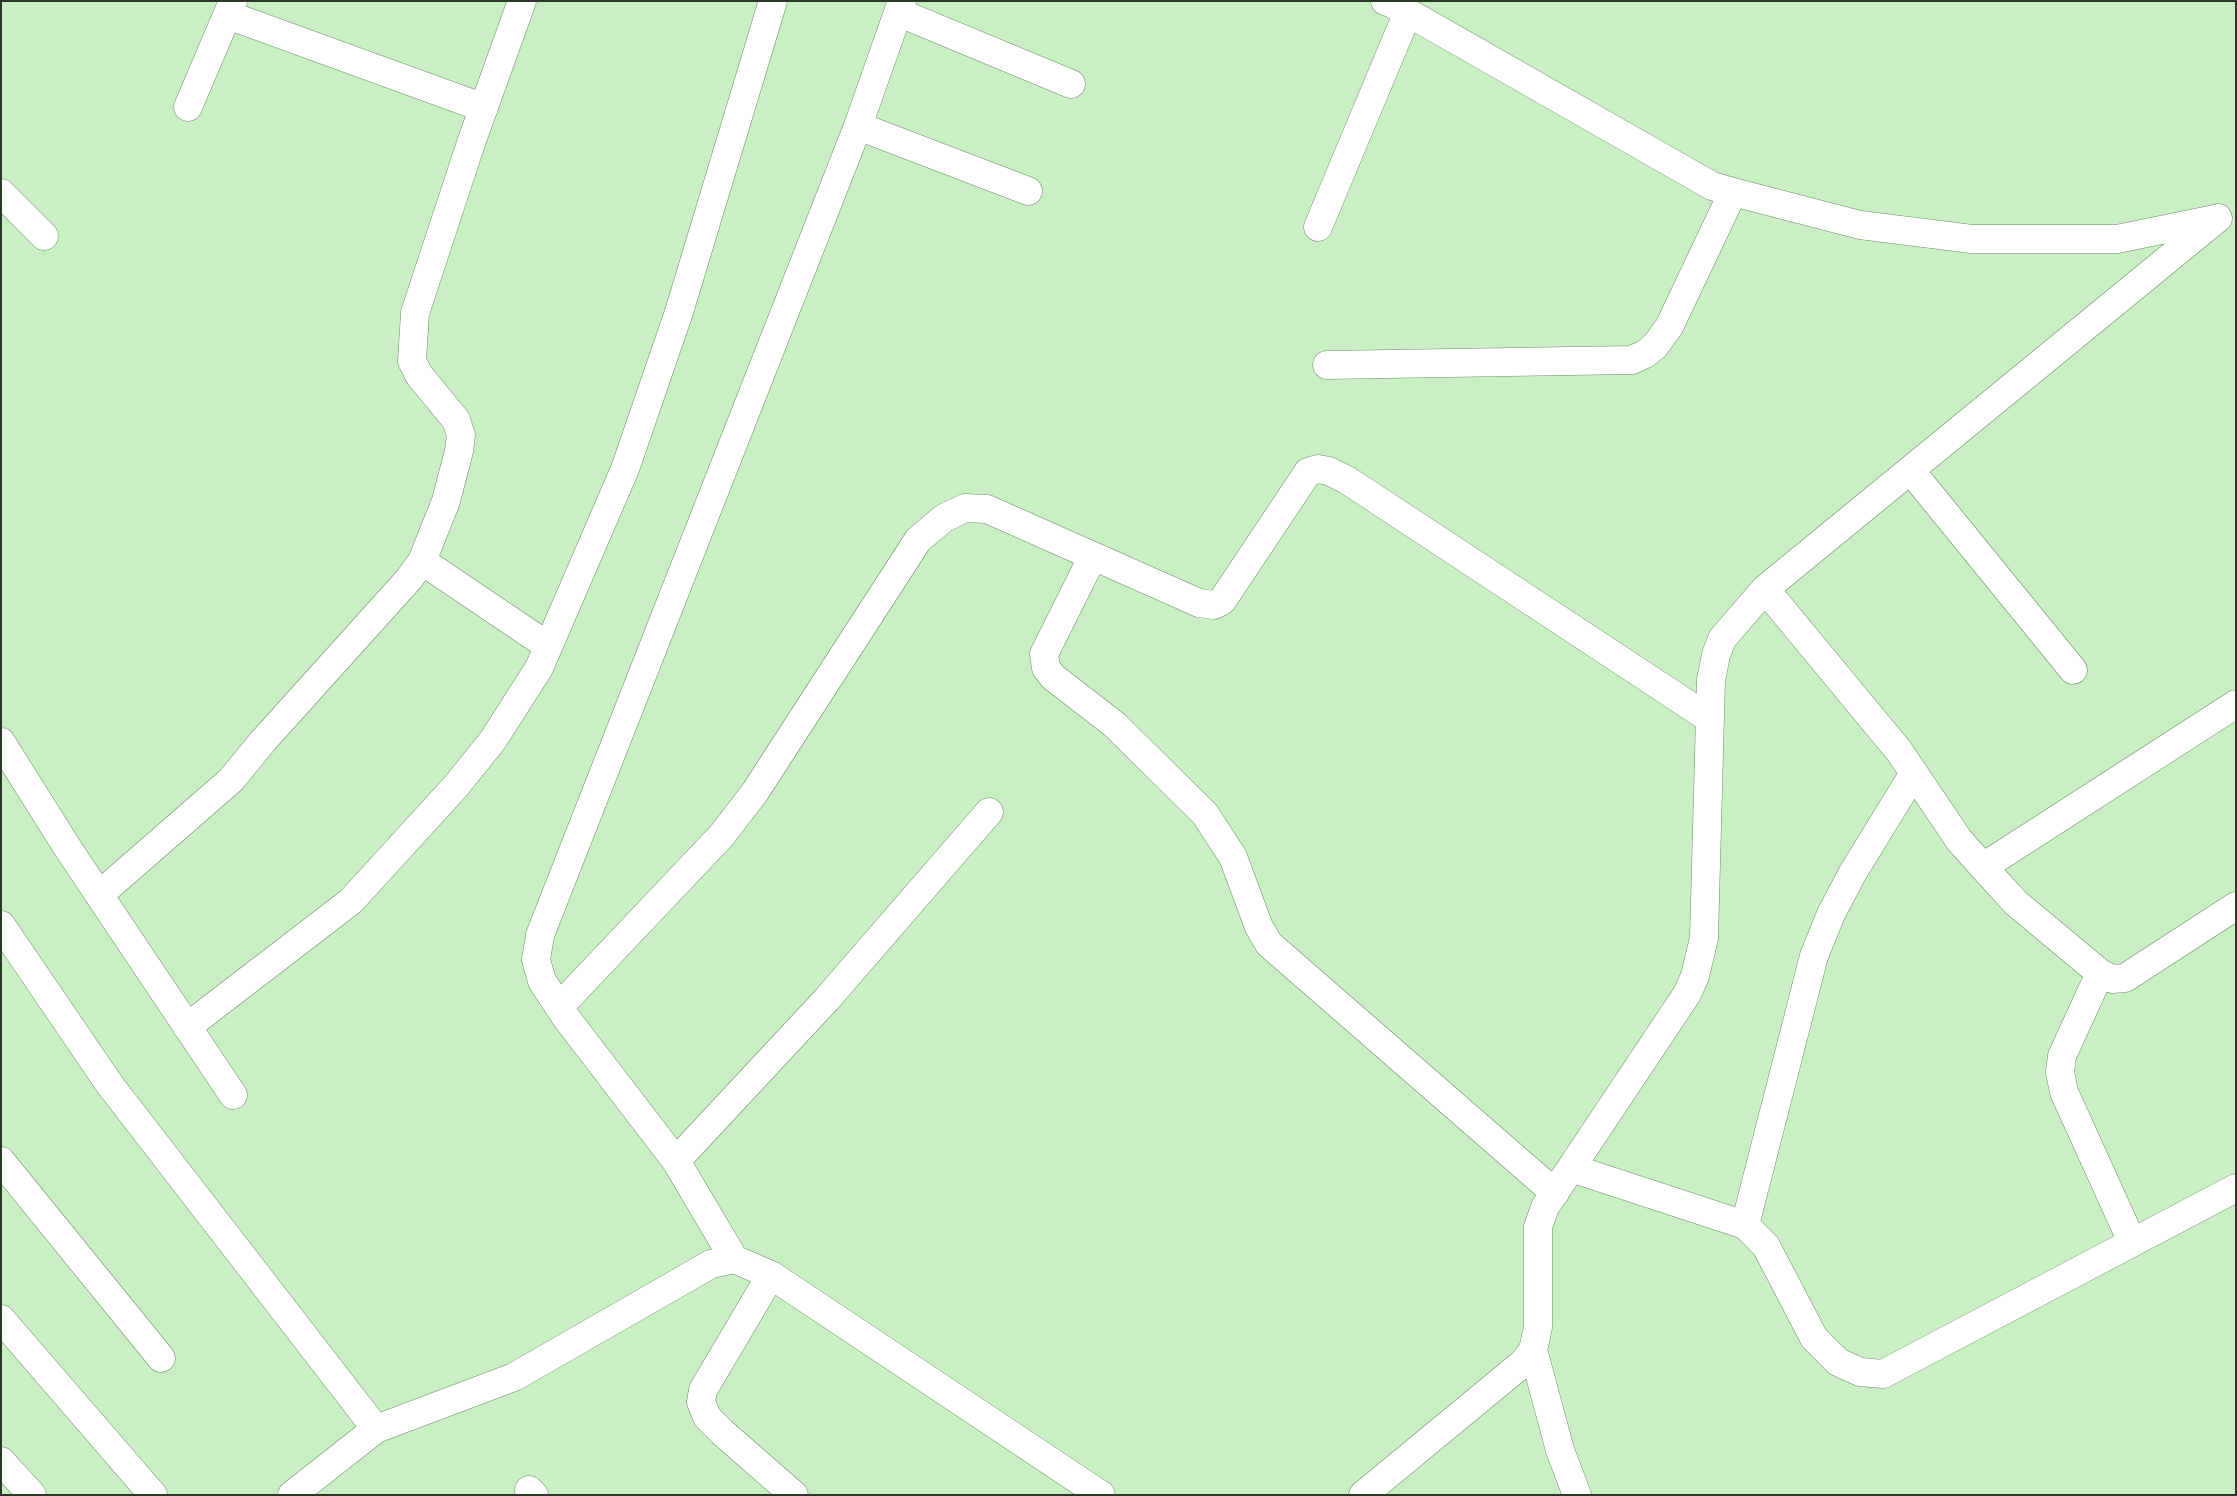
<!DOCTYPE html>
<html>
<head>
<meta charset="utf-8">
<style>
	body { margin:0 }
	#map { position:relative; width:2237px; height:1496px; overflow:hidden; background:#cbefc5; font-family:Manrope,sans-serif }
	canvas { display:block }
	.frame { position:absolute; inset:0; border:2px solid #2a3828; pointer-events:none }
</style>
</head>
<body>
<div id="map">
<canvas width="2237" height="1496"></canvas>
<div class="frame"></div>
</div>
<script>
const g = document.querySelector('canvas').getContext('2d');
g.lineJoin = 'round';
const toPath = rows => new Path2D(rows.map(r => 'M' + r).join(''));
function strokePath(path, color, width, dash) { g.strokeStyle = color; g.lineWidth = width; g.lineCap = dash ? 'butt' : 'round'; g.setLineDash(dash || []); g.stroke(path); }
const minor = toPath([
	[1385,1,1393,4,1712,186,1733,192,1860,225,1972,239,2117,239,2215,219],
	[900,13,1071,84],
	[228,15,484,108],
	[188,107,233,1],
	[858,126,1028,191],
	[1,193,44,236],
	[1318,227,1408,12],
	[1327,365,1632,360,1645,354,1655,346,1669,327,1733,192],
	[1911,471,2073,670],
	[1093,556,1044,654,1046,668,1053,677,1115,725,1205,814,1233,857,1259,927,1269,944,1555,1193],
	[422,561,548,646],
	[1765,589,1899,751,1959,840,1983,867,2016,903,2100,973,2112,979,2125,978,2236,906],
	[1,742,69,850,233,1095],
	[1983,867,2236,704],
	[99,895,231,780,263,741,409,579,422,561,446,501,459,451,461,435,456,420,419,375,412,361,415,313,471,143,522,1],
	[1,925,110,1085,376,1429],
	[2100,973,2062,1056,2060,1072,2064,1092,2132,1242],
	[559,1007,722,835,755,792,918,540,944,518,965,508,987,509,1199,603,1214,605,1222,601,1308,472,1318,469,1329,471,1347,480,1710,719],
	[187,1027,351,901,456,786,493,740,539,668,625,469,679,312,773,1],
	[1,1161,161,1358],
	[676,1161,827,999,989,812],
	[1571,1168,1745,1225,1766,1246,1814,1338,1838,1362,1860,1372,1883,1374,2236,1188],
	[1745,1225,1814,956,1831,914,1852,874,1914,773],
	[734,1259,676,1161,567,1019,542,981,536,960,540,935,858,126,902,1],
	[771,1275,703,1390,701,1402,707,1417,722,1432,794,1495],
	[1,1319,153,1495],
	[1533,1350,1560,1450,1577,1495],
	[1,1461,32,1495],
	[529,1490,534,1495],
	[292,1495,376,1429,514,1377,711,1264,734,1259,771,1275,1101,1495],
	[1363,1495,1523,1363,1533,1350,1538,1327,1538,1227,1545,1207,1687,994,1695,976,1704,938,1711,680,1716,655,1722,639,1765,589,2218,218]
]);
strokePath(minor, '#6b8c66', 29);
strokePath(minor, '#fff', 28);
</script>
</body>
</html>
